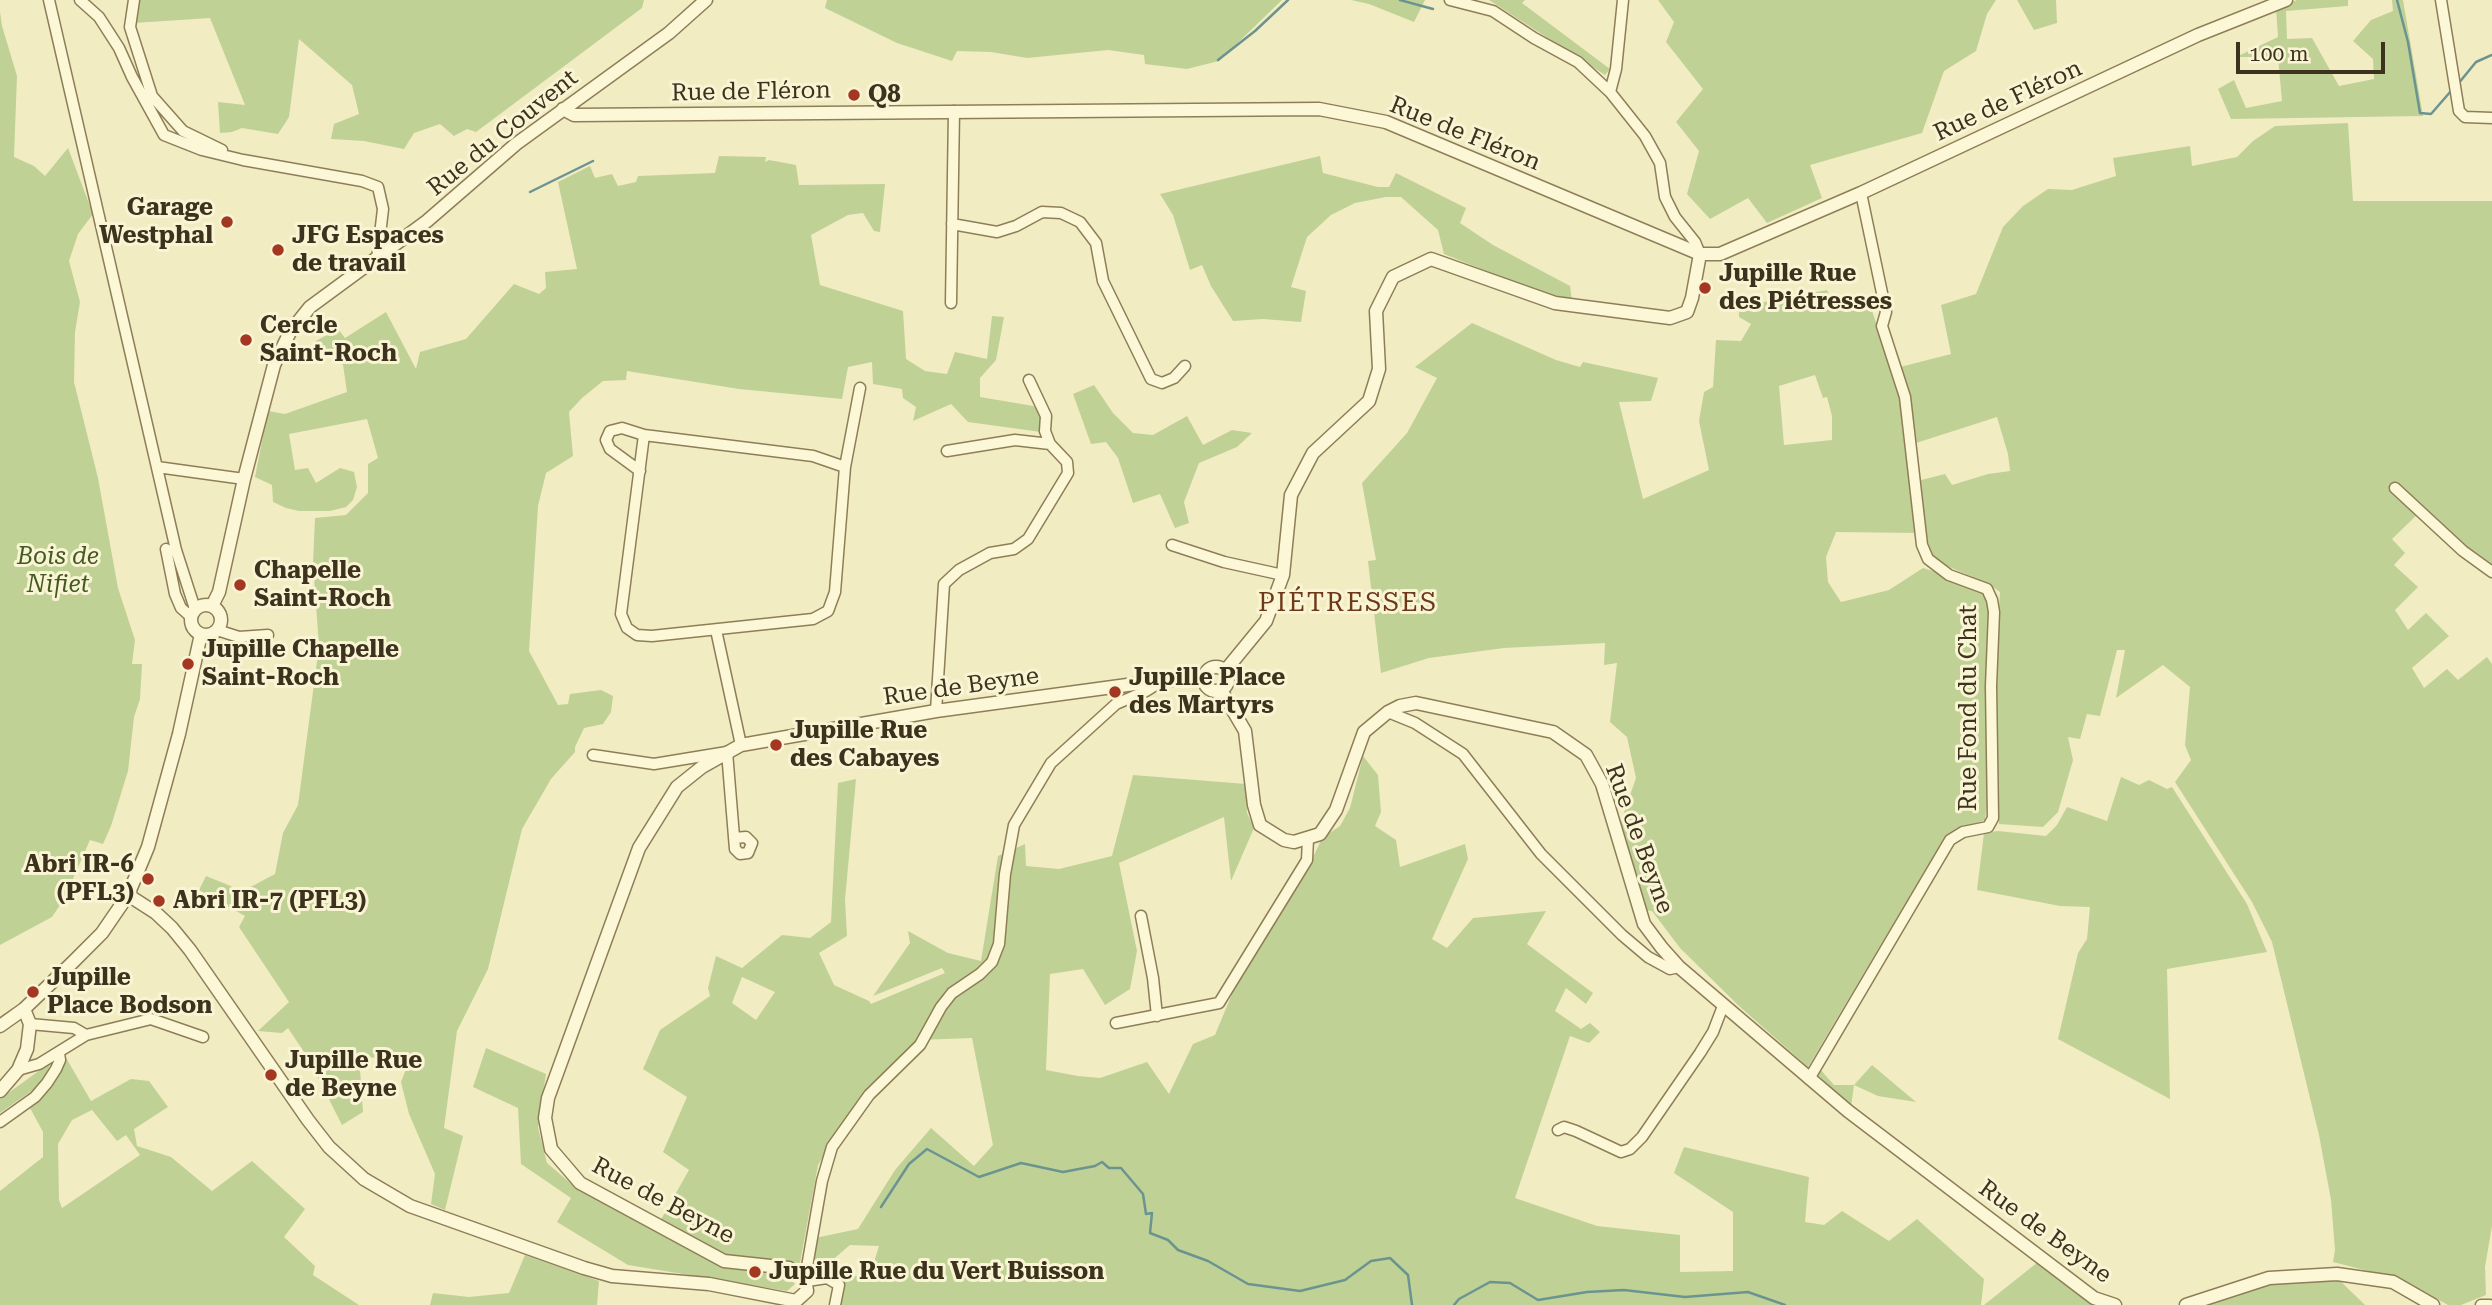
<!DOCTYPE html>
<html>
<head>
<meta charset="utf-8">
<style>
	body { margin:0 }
	#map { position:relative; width:2492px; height:1305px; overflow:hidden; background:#f2ecc3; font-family:"Roboto Serif",serif }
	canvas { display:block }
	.scale { position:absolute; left:2236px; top:42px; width:149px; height:32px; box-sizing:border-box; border:4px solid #3d321d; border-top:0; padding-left:9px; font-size:21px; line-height:24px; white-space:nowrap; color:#3d321d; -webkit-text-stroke:5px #f9f4d3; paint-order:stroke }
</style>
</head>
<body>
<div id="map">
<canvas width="2492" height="1305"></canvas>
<div class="scale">100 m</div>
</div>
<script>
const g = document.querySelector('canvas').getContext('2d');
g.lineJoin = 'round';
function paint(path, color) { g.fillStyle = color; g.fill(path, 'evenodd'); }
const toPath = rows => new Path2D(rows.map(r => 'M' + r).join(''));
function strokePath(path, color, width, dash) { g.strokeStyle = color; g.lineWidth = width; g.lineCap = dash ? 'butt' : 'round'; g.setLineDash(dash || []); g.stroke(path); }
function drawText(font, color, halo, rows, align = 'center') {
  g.font = font + ' "Roboto Serif",serif'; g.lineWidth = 6; g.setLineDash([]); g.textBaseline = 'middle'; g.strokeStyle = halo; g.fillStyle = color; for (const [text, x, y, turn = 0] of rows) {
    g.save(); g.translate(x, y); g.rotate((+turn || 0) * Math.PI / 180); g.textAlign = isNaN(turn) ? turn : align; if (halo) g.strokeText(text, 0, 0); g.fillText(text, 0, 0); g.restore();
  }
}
const green = toPath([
	[136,0,644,0,642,8,476,132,467,129,454,136,440,124,414,133,404,149,364,141,331,139,334,124,359,114,352,85,299,39,289,117,278,134,242,128,232,132,220,133,218,102,245,105,210,18,134,23],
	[827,0,1282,0,1219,61,1187,69,1145,64,1144,55,1108,50,1027,58,991,52,957,51,952,61,897,43,825,8],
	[1351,0,1425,0,1414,22,1369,4],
	[1489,0,1525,0,1522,3,1610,69,1605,75],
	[1658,0,1996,0,1987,14,1976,51,1944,71,1922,133,1810,165,1822,198,1767,223,1748,198,1710,219,1687,194,1699,151,1676,122,1703,89,1666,42,1674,22],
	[2017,0,2056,0,2057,23,2034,30],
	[2297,0,2348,0,2348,6,2286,11,2287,39,2312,38,2339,86,2374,79,2373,59,2353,41,2371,20,2393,11,2392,0,2403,0,2423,116,2231,119,2218,89,2234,80,2246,108,2282,101,2278,57,2236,57,2278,37,2276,8],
	[0,12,2,26,17,76,14,157,34,166,45,176,68,148,93,214,78,234,69,261,80,302,75,332,74,382,98,478,118,588,135,640,132,664,142,664,140,699,134,717,128,771,111,826,103,844,90,840,64,899,52,917,0,945],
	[2348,123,2353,201,2492,201,2492,571,2423,509,2392,539,2405,553,2394,565,2418,587,2395,610,2408,630,2426,613,2449,636,2412,668,2424,688,2447,669,2458,680,2487,657,2492,664,2492,1226,2485,1267,2486,1295,2461,1305,2448,1305,2403,1280,2333,1262,2335,1250,2331,1200,2319,1135,2272,942,2252,902,2175,782,2191,760,2185,745,2190,687,2163,665,2116,698,2125,650,2117,650,2100,716,2087,714,2080,739,2068,737,2073,760,2058,812,2043,827,1999,824,1994,689,2000,592,1990,585,1943,564,1932,555,1924,530,1921,480,1945,474,1952,485,1988,474,2010,471,2008,454,1997,417,1913,444,1900,367,1951,354,1941,305,1976,294,2003,227,2023,206,2048,189,2072,190,2116,176,2113,158,2190,146,2192,166,2237,157,2253,141,2275,126],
	[719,156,766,157,765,162,769,160,796,165,799,185,885,184,880,232,874,231,863,213,848,215,811,235,820,285,903,311,906,359,925,371,947,374,955,352,987,359,992,316,1004,317,996,360,980,378,980,397,1039,407,1045,414,1041,432,968,422,951,404,913,421,916,407,903,398,902,389,873,384,872,362,848,367,842,399,739,389,627,371,626,380,603,381,582,398,569,412,573,456,546,473,538,506,529,651,558,705,568,704,570,694,601,690,613,696,611,712,603,724,584,728,575,747,575,752,551,779,522,829,488,969,457,1031,444,1128,463,1136,445,1210,431,1204,435,1174,409,1114,401,1082,408,1064,359,1055,363,1112,342,1125,308,1058,288,1028,282,1033,258,1031,289,1002,239,927,245,916,199,890,206,876,243,891,275,874,283,833,298,805,319,646,313,563,315,518,346,515,368,493,368,464,378,458,367,419,289,434,295,470,308,468,316,483,340,468,354,472,357,487,353,500,346,507,330,511,299,511,286,508,273,502,272,485,255,477,268,411,285,414,347,392,343,365,330,355,318,351,314,342,338,329,345,338,386,312,416,369,420,352,466,339,514,284,539,294,546,288,545,272,577,269,558,182,590,166,595,178,612,174,618,186,636,182,638,176,715,173],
	[1320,156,1323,173,1378,187,1389,187,1396,173,1466,208,1460,223,1493,245,1570,286,1572,301,1538,292,1444,254,1438,230,1401,197,1386,197,1355,203,1331,215,1307,237,1291,287,1306,291,1301,322,1263,319,1233,321,1211,286,1202,265,1190,270,1173,215,1160,194],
	[1827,290,1835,308,1869,302,1901,396,1919,533,1836,532,1826,557,1828,582,1841,602,1889,590,1923,568,1943,574,1983,594,1989,610,1989,791,1985,820,1958,830,1943,840,1808,1067,1739,1006,1680,948,1652,911,1642,910,1620,824,1636,778,1627,737,1610,722,1617,663,1604,665,1605,643,1504,648,1429,658,1381,673,1368,561,1376,560,1362,483,1407,433,1437,378,1415,367,1472,323,1556,360,1580,367,1583,362,1658,378,1651,401,1619,402,1643,499,1709,470,1699,421,1704,392,1713,387,1716,340,1741,341,1751,324,1739,317,1739,307],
	[1815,375,1823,398,1827,397,1832,416,1832,440,1784,445,1779,386],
	[1094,385,1113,413,1133,433,1153,435,1187,416,1203,445,1232,430,1252,433,1237,447,1199,463,1184,502,1189,523,1175,528,1160,494,1133,503,1118,458,1106,442,1091,444,1073,394],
	[1363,756,1378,775,1381,812,1375,826,1396,840,1400,867,1465,844,1468,859,1432,939,1447,948,1473,918,1546,911,1527,944,1593,993,1586,1004,1566,988,1555,1011,1581,1029,1590,1023,1600,1032,1589,1043,1570,1036,1515,1198,1597,1226,1680,1235,1680,1272,1733,1271,1733,1212,1674,1173,1684,1147,1809,1177,1805,1222,1824,1225,1842,1211,1889,1241,1917,1219,1984,1279,1981,1305,836,1305,842,1277,870,1275,879,1246,850,1245,830,1262,809,1259,815,1238,858,1229,895,1170,931,1128,974,1166,993,1145,972,1038,918,1040,865,1091,818,1165,800,1263,726,1259,659,1223,689,1170,663,1152,687,1097,643,1069,660,1030,710,996,708,988,716,956,742,968,782,935,810,938,831,922,838,783,856,779,845,900,847,936,819,953,834,985,869,1001,871,1004,945,973,942,968,873,996,910,943,908,931,948,953,981,961,998,856,1025,844,1026,866,1059,869,1112,856,1133,775,1246,784,1247,813,1254,828,1231,881,1224,817,1119,863,1137,951,1130,989,1105,1005,1083,969,1050,974,1046,1070,1078,1076,1100,1078,1147,1062,1169,1094,1193,1044,1215,1035,1237,982,1310,864,1322,838,1340,826,1350,808],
	[742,977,775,992,756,1020,732,1003],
	[2121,777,2139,785,2149,780,2167,789,2172,787,2247,904,2267,952,2167,969,2170,1099,2058,1039,2078,953,2087,939,2090,907,2060,906,1977,890,1984,833,1998,831,2046,836,2057,825,2067,807,2107,821],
	[486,1048,546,1074,538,1128,547,1163,575,1187,692,1251,729,1266,786,1275,795,1284,787,1291,628,1265,557,1222,571,1198,521,1164,518,1108,473,1087],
	[65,1056,91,1101,131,1079,149,1081,168,1107,134,1129,137,1146,171,1157,212,1191,252,1161,305,1209,284,1237,315,1266,313,1275,359,1305,0,1305,0,1191,43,1157,43,1132,30,1108,51,1085,65,1061],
	[92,1110,117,1141,126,1135,140,1155,62,1208,59,1200,58,1144,72,1120],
	[51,1062,43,1083,0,1113,0,1099],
	[1872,1065,1916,1102,1878,1096,1854,1085,1851,1107,1816,1073,1819,1068,1834,1085,1854,1085],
	[525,1255,599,1281,597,1305,430,1305,433,1293,469,1297,509,1293],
	[2038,1262,2086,1300,2095,1305,1984,1305],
	[2332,1273,2365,1305,2199,1305,2260,1285]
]);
const stream = toPath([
	[1400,0,1433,9],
	[2397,0,2408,42,2420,113,2431,114,2451,91],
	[1218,60,1255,31,1288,0],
	[2458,84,2476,62,2492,55],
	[530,192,593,161],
	[881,1207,909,1164,927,1149,979,1177,1021,1163,1063,1172,1095,1166,1102,1162,1109,1168,1121,1168,1143,1194,1146,1214,1152,1213,1150,1233,1168,1240,1178,1250,1208,1261,1248,1284,1300,1291,1345,1280,1371,1261,1390,1258,1408,1275,1412,1305],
	[1454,1305,1459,1299,1490,1282,1510,1283,1538,1300,1587,1292,1624,1290,1685,1297,1748,1292,1785,1305]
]);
const minor = toPath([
	[49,0,176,550,195,609],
	[80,0,99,17,119,48,132,77,164,135,202,150,243,160,362,181,378,187,383,209,377,260],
	[134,0,130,27,152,96,183,131,222,150],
	[1450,0,1493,11,1534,38,1578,62,1610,92,1645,136,1660,163,1665,197,1675,217,1695,242,1700,254],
	[2441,0,2459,111,2465,117,2492,118],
	[1610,92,1616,69,1623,0],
	[952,224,997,232,1016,226,1042,212,1061,213,1080,222,1096,243,1103,281,1151,379,1162,383,1174,378,1185,366],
	[951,303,954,111],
	[947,451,1015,440,1050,444],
	[157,467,244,479],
	[845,467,813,456,644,435,621,614,627,628,637,635,652,636,813,619,828,611,835,592,845,467,860,388],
	[640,471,610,449,606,440,610,431,622,428,644,435],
	[2395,488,2463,551,2492,572],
	[1172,545,1224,562,1283,575],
	[166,549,175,594,181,608,190,616],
	[217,630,239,637,268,635],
	[716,630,741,745],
	[936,711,944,584,959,570,990,553,1014,549,1028,539,1068,473,1067,462,1050,444,1045,431,1046,416,1029,380],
	[1388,712,1415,723,1463,754,1541,854,1622,935,1648,957,1670,969,1679,967],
	[593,755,654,764,727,752,735,849,740,854,748,853,752,843,746,837,734,838],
	[1141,916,1153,978,1157,1016],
	[1116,1023,1219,1003,1307,860,1308,839],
	[30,1024,74,1028,86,1035],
	[18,1070,39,1064,86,1035,151,1019,203,1037],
	[1809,1079,1950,840,1963,832,1988,827,1993,818,1991,686,1994,612,1992,600,1987,589,1949,575,1928,559,1922,545,1905,397,1882,326,1886,312,1861,193],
	[0,1122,35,1097,47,1083,56,1069,60,1060,59,1053],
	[1558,1130,1564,1127,1576,1131,1621,1152,1630,1149,1642,1137,1700,1053,1713,1032,1723,1006],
	[805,1278,822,1181,832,1147,869,1095,920,1045,941,1007,952,993,980,974,992,962,999,944,1005,874,1014,825,1051,763,1116,704,1146,691,1162,681],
	[807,1281,827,1278,839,1285,835,1305],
	[2481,1305,2490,1305]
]);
const tertiary = toPath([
	[563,109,574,115,1319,109,1386,122,1700,254,1720,254,1861,193,2198,35,2286,0],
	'191 620a15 15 0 1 1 30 0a15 15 0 1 1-30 0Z',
	[212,606,219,592,244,479,274,365,290,332,310,307,427,221,516,144,669,33,706,0],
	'1204 679a12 12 0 1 1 24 0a12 12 0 1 1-24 0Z',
	[1225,671,1266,621,1283,575,1291,495,1313,453,1369,401,1379,369,1376,311,1393,277,1431,259,1555,303,1670,318,1687,312,1692,298,1700,254],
	[1221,690,1245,731,1254,805,1260,825,1284,840,1294,842,1320,834,1336,810,1364,732,1388,712,1400,706,1416,703,1553,732,1586,755,1602,784,1644,924,1662,948,1679,967,1848,1111,2094,1298,2115,1305],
	[128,895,156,913,172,928,190,950,308,1120,329,1147,364,1179,410,1206,584,1268,612,1276,709,1284,796,1301,807,1291,805,1278,789,1268,724,1261,580,1183,551,1149,545,1118,548,1098,639,848,677,787,702,767,741,745,936,711,1164,680,1204,679],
	[0,1026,24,1009,71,964,102,933,128,895,148,847,179,734,201,634],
	[0,1091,18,1070,27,1049,30,1024,24,1009],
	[2186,1305,2269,1278,2337,1274,2393,1282,2433,1305]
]);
const markers = [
	[854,95,7,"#a33722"],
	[227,222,7,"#a33722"],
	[278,250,7,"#a33722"],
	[1705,288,7,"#a33722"],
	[246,340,7,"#a33722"],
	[240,585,7,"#a33722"],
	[188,664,7,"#a33722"],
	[1115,692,7,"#a33722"],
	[776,745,7,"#a33722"],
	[148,879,7,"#a33722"],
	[159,901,7,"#a33722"],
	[33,992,7,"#a33722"],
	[271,1075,7,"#a33722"],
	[755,1272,7,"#a33722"]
];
const streetNames = [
	["Rue de Fléron",751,92,-1],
	["Rue de Fléron",2008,101,-25],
	["Rue du Couvent",503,133,-39],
	["Rue de Fléron",1465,134,22],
	["Rue de Beyne",961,687,-8],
	["Rue Fond du Chat",1969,708,-90],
	["Rue de Beyne",1639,839,70],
	["Rue de Beyne",663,1201,28],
	["Rue de Beyne",2045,1232,36]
];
const poiNames = [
	["Q8",868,95],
	["Garage",213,208,"right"],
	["Westphal",213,236,"right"],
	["JFG Espaces",292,236],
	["de travail",292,264],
	["Jupille Rue",1719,274],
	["des Piétresses",1719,302],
	["Cercle",260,326],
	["Saint-Roch",260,354],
	["Chapelle",254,571],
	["Saint-Roch",254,599],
	["Jupille Chapelle",202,650],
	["Saint-Roch",202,678],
	["Jupille Place",1129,678],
	["des Martyrs",1129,706],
	["Jupille Rue",790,731],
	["des Cabayes",790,759],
	["Abri IR-6",134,865,"right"],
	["(PFL3)",134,893,"right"],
	["Abri IR-7 (PFL3)",173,901],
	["Jupille",47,978],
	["Place Bodson",47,1006],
	["Jupille Rue",285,1061],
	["de Beyne",285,1089],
	["Jupille Rue du Vert Buisson",769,1272]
];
const parkNames = [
	["Bois de",58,557],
	["Nifiet",58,585]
];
const neighbourhoodNames = [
	["PIÉTRESSES",1348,603]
];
paint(green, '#c0d196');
strokePath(stream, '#6b9491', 2.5);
strokePath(minor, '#8e7e58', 13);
strokePath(tertiary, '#8e7e58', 15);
strokePath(minor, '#fcf7d7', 10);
strokePath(tertiary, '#fcf7d7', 12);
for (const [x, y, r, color] of markers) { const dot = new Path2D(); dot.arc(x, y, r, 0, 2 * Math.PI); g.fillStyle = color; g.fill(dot); strokePath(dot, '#f9f4d3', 2.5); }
drawText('24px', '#3d321d', '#f9f4d3', streetNames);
drawText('bold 24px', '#3d321d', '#f9f4d3', poiNames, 'left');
drawText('italic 24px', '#435b22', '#f9f4d3', parkNames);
g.letterSpacing = '2px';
drawText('26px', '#6e3918', '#f9f4d3', neighbourhoodNames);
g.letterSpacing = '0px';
</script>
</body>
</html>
